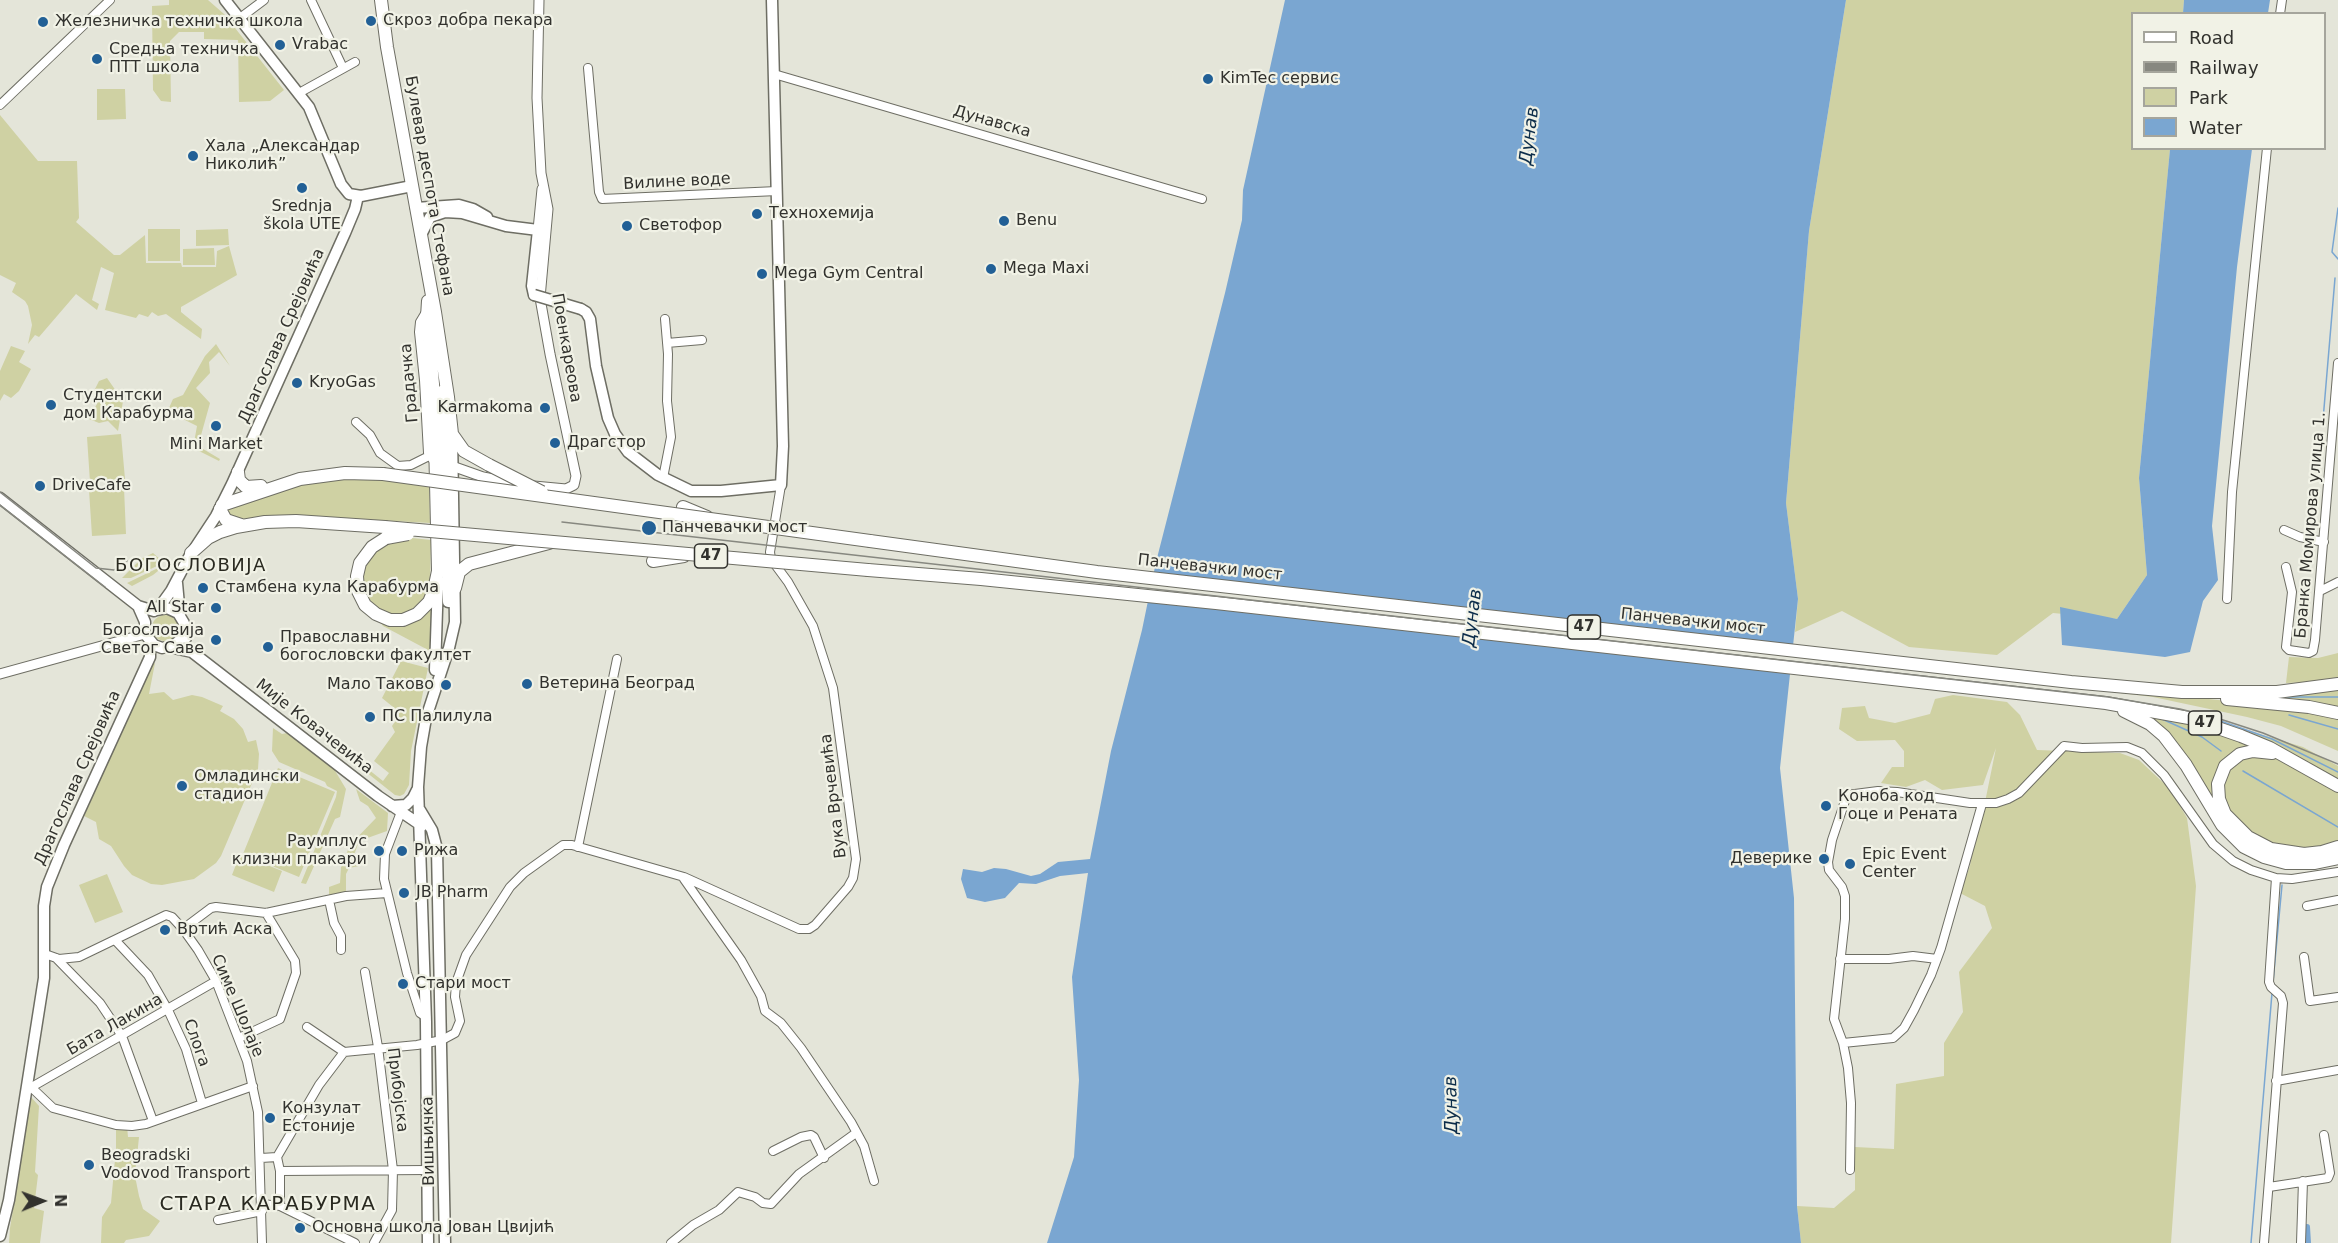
<!DOCTYPE html>
<html>
<head>
<meta charset="utf-8">
<style>
	body { margin:0 }
	#map { position:relative; width:2338px; height:1243px; overflow:hidden; background:#e4e5d9; font-family:"DejaVu Sans",sans-serif }
	canvas { display:block }
	.legend { position:absolute; left:2131px; top:12px; width:195px; height:138px; box-sizing:border-box; background:#f1f2e6; border:2px solid #a5a59c; margin:0; padding:8px 10px; list-style:none; font-size:18px; color:#32322e }
	.legend li { display:flex; align-items:center; gap:12px; height:30px }
	.legend b { width:30px; border:2px solid #a5a59c }
	.north { position:absolute; left:12px; top:1171px; width:60px; height:60px; -webkit-text-stroke:4px #f1f2e6; paint-order:stroke; rotate:89deg; font-size:16px; font-weight:700; line-height:24px; text-align:center; color:#32322e }
	.north::after { content:''; display:block; margin:auto; width:21px; height:27px; background:#32322e; clip-path:polygon(50% 0,100% 100%,50% 72%,0 100%) }
</style>
</head>
<body>
<div id="map">
<canvas width="2338" height="1243"></canvas>
<ul class="legend">
<li><b style="height:8px;background:#fff"></b>Road</li>
<li><b style="height:8px;background:#878880"></b>Railway</li>
<li><b style="height:16px;background:#cfd1a3"></b>Park</li>
<li><b style="height:16px;background:#7aa6d1"></b>Water</li>
</ul>
<div class="north">N</div>
</div>
<script>
const g = document.querySelector('canvas').getContext('2d');
g.lineJoin = 'round';
function paint(path, color) { g.fillStyle = color; g.fill(path, 'evenodd'); }
const toPath = rows => new Path2D(rows.map(r => 'M' + r).join(''));
function strokePath(path, color, width, dash) { g.strokeStyle = color; g.lineWidth = width; g.lineCap = dash ? 'butt' : 'round'; g.setLineDash(dash || []); g.stroke(path); }
function drawText(font, color, halo, rows, align = 'center') {
  g.font = font + ' "DejaVu Sans",sans-serif'; g.lineWidth = 4.5; g.setLineDash([]); g.textBaseline = 'middle'; g.strokeStyle = halo; g.fillStyle = color; for (const [text, x, y, turn = 0] of rows) {
    g.save(); g.translate(x, y); g.rotate((+turn || 0) * Math.PI / 180); g.textAlign = isNaN(turn) ? turn : align; if (halo) g.strokeText(text, 0, 0); g.fillText(text, 0, 0); g.restore();
  }
}
const green = toPath([
	[169,0,208,0,224,14,284,90,270,101,239,102,238,40,204,39,204,32,179,32,170,41,171,102,161,101,153,90,152,6,169,5],
	[1846,0,2184,0,2183,13,2132,14,2132,148,2170,149,2139,478,2147,575,2117,619,2053,613,1997,655,1909,647,1842,611,1795,632,1798,599,1786,503,1809,231],
	[97,89,125,89,126,119,97,120],
	[0,115,38,161,77,161,79,218,76,222,114,255,120,255,145,235,146,263,181,263,182,267,216,267,217,251,229,246,237,275,181,307,181,312,202,329,201,339,166,314,158,316,152,312,148,317,139,314,136,318,105,310,114,273,101,267,92,300,99,304,97,310,76,294,39,337,35,335,28,344,32,325,28,306,25,301,12,292,16,283,0,275],
	[148,229,180,229,180,261,148,261],
	[228,229,229,245,196,246,196,230],
	[214,248,215,265,183,265,183,249],
	[216,344,230,366,219,352,209,362,210,373,196,388,210,403,198,446,220,459,219,461,193,448,197,426,173,414,169,408,173,399,183,395,205,356],
	[11,346,25,351,19,362,31,369,19,391,11,398,4,394,0,401,0,371],
	[107,378,123,401,118,431,108,421,99,423,89,419,98,402,97,396,93,393,99,381],
	[121,434,125,479,90,482,87,437],
	[318,477,429,480,430,523,305,516,235,519,226,512,232,505],
	[124,488,126,534,92,536,89,490],
	[412,538,431,540,430,582,426,597,418,608,402,615,386,613,373,605,363,588,364,564,380,546,388,542],
	[153,553,161,560,158,571,153,575,132,586,127,583,158,568,157,566,131,578,122,578,141,559],
	[432,603,430,651,383,626,379,620,396,623],
	'152 628a13 13 0 1 1 26 0a13 13 0 1 1-26 0Z',
	[2338,653,2338,681,2286,683,2289,657,2318,658],
	[401,661,428,668,411,751,409,785,404,794,400,796,395,795,327,741,329,738,383,781,389,773,374,761,395,732,392,726,399,716,398,711,382,698],
	[155,663,149,694,164,692,173,700,192,695,202,697,223,706,220,711,234,719,243,729,248,742,256,740,259,754,258,769,221,856,216,863,194,879,162,885,151,884,132,875,124,866,111,846,99,839,96,822,84,816,151,665],
	[2072,685,2228,701,2338,716,2338,751,2281,726,2247,717,2153,697,2071,687],
	[2338,689,2338,707,2260,699],
	[1953,695,2007,702,2020,715,2037,750,2120,753,2139,760,2170,789,2187,818,2196,886,2171,1243,1801,1243,1797,1206,1834,1208,1855,1190,1855,1147,1894,1149,1896,1084,1944,1076,1944,1043,1963,1012,1959,972,1992,928,1985,906,1960,893,1970,866,1973,842,1982,817,1996,748,1983,785,1942,790,1925,780,1906,787,1881,783,1892,767,1904,767,1904,751,1895,740,1857,741,1839,729,1842,708,1865,706,1869,718,1895,723,1930,714,1935,699],
	[2179,710,2303,747,2338,766,2338,780,2271,744],
	[2140,711,2198,723,2258,745,2245,749,2214,786,2247,844],
	[273,728,282,734,287,733,334,769,346,789,340,817,335,819,306,884,301,883,336,797,337,791,327,786,325,782,279,762,272,751],
	[2270,755,2338,791,2338,844,2322,849,2274,847,2234,821,2221,792,2227,769,2242,756],
	[278,768,335,792,299,877,243,854],
	[356,789,388,813,387,831,359,841,353,858,359,866,349,868,346,874,346,896,329,900,329,887,340,883,341,867,350,845,376,818,368,806,360,801],
	[240,854,282,871,274,892,232,875],
	[107,874,123,912,95,923,79,885],
	[31,1097,39,1106,35,1172,38,1175,34,1208,44,1211,40,1243,9,1243,10,1228],
	[116,1125,127,1126,128,1137,139,1137,135,1176,139,1196,143,1209,160,1221,149,1236,126,1240,124,1243,101,1243,102,1217,111,1203,116,1149]
]);
const water = toPath([
	[1285,0,1846,0,1809,231,1786,503,1798,599,1780,768,1794,898,1797,1206,1801,1243,1047,1243,1074,1157,1079,1080,1072,977,1088,873,1060,876,1036,884,1019,883,1005,898,985,902,967,898,961,879,963,869,982,872,994,868,1006,869,1031,876,1040,874,1058,862,1090,859,1111,751,1142,630,1156,562,1225,293,1242,220,1243,190],
	[2184,0,2270,0,2268,13,2183,13],
	[2170,149,2252,149,2237,267,2212,526,2218,580,2203,601,2190,652,2165,657,2062,645,2060,607,2117,619,2147,575,2139,478]
]);
const pier = toPath([
	[1150,573,1796,646,1793,674,1145,601]
]);
const stream = toPath([
	[2338,208,2332,252,2338,259],
	[2323,420,2335,278],
	[2284,697,2338,697],
	[2289,715,2338,729],
	[2209,717,2272,739,2338,772],
	[2162,719,2202,737,2221,751],
	[2243,771,2338,827],
	[2273,982,2282,885],
	[2251,1243,2272,993]
]);
const canal = toPath([
	[2307,1227,2308,1243]
]);
const minor = toPath([
	[311,0,343,68],
	[2280,14,2282,0],
	[240,18,264,0],
	[588,68,599,192,602,199,777,191],
	[774,74,1202,199],
	[299,93,355,62],
	[0,105,110,0],
	[426,312,420,322,419,332,424,380,428,453,435,463],
	[667,343,702,340],
	[356,422,370,435,380,453,398,466,411,465,429,456],
	[663,478,671,437,667,401,668,354,665,319],
	[2284,530,2300,537,2324,542],
	[2286,567,2292,592,2286,647,2289,650,2309,653,2313,651,2315,640,2338,363],
	[2320,591,2338,582],
	[2227,599,2232,492,2267,148],
	[401,812,385,854,384,879,407,973,420,1013,426,1017],
	[578,847,617,659],
	[684,879,741,960,761,996,765,1011,781,1023,801,1048,851,1122,864,1146,874,1181],
	[329,900,334,923,341,936,341,950],
	[2307,906,2338,900],
	[183,929,211,908,216,907,266,913,346,896,387,893],
	[115,940,148,975,168,1010,186,1049,202,1103],
	[45,954,59,959,79,957,166,915,172,917,183,929,198,950,216,981,247,1061,258,1112,262,1243],
	[2304,957,2310,1001,2338,997],
	[56,958,100,1003,122,1036,153,1121],
	[1840,959,1889,959,1913,956,1937,959],
	[365,972,378,1047,393,1170,392,1210,374,1243],
	[307,1027,344,1052],
	[239,1038,280,1019,296,973,295,961,266,913],
	[1843,1043,1893,1038,1904,1028,1914,1010,1931,975,1941,948,1982,804],
	[2276,1081,2338,1070],
	[30,1088,216,981],
	[32,1088,53,1108,116,1125,132,1126,146,1124,253,1086],
	[773,1151,801,1137,811,1135,814,1137,824,1158],
	[277,1157,280,1171,280,1206],
	[261,1158,277,1157,319,1085,344,1052,417,1045,442,1040,455,1033,460,1021,455,997,456,983,466,955,510,887,524,873,563,845,572,845,684,877,799,929,809,929,815,925,848,887,853,878,856,859,833,688,813,626,788,582,771,559,770,552,781,485],
	[1850,1170,1851,1103,1848,1068,1843,1043,1834,1019,1845,919,1845,896,1842,887,1829,870,1828,862,1832,840,1847,795,1878,791,1897,792,1970,803,1996,803,2008,799,2019,793,2064,746,2082,748,2127,747,2142,753,2164,775,2213,844,2233,861,2251,870,2276,878,2292,879,2338,872],
	[280,1171,428,1170],
	[2269,1187,2328,1178,2330,1173,2324,1135],
	[262,1204,280,1206,355,1243],
	[218,1220,262,1211],
	[671,1243,693,1225,719,1210,738,1192,755,1197,763,1203,771,1204,799,1174,856,1133],
	[2264,1243,2283,1003,2281,996,2271,987,2269,982,2276,878],
	[2301,1243,2303,1181]
]);
const tertiary = toPath([
	[538,230,542,189],
	[452,466,483,477,520,484],
	[534,486,566,489,574,485,576,476,550,354,540,298,548,209,541,173,537,98,539,0],
	[0,674,145,634]
]);
const secondary = toPath([
	[225,0,309,107,341,184,349,194,361,196,412,186],
	[416,208,459,205,473,209,487,217],
	[421,235,430,217,445,212,462,213,506,226,538,230,532,286,534,295],
	[581,309,586,312,590,319,596,366,608,418,615,434,628,452,658,475,691,491,721,491,781,485,783,446,772,0],
	[443,390,448,602],
	[0,498,138,606,154,611],
	[177,583,180,616],
	[138,606,145,622,145,634,154,645,162,648,172,646,179,641,184,631],
	[158,609,171,591,189,557,216,516,232,484,345,233,355,209,358,196],
	[156,610,167,608,178,613,184,623,186,638],
	[169,647,192,652,378,796,422,826],
	[435,670,438,580],
	[392,806,406,805,413,798,417,790],
	[420,810,432,830,437,849,445,1243],
	[0,1236,9,1200,44,978,44,906,47,887,64,845,150,657,150,642],
	[428,1243,426,1022,418,787,421,747,426,718,449,648,455,622,452,434]
]);
const primary = toPath([
	[381,0,387,47,435,312,448,397,452,434,464,451,489,465],
	[238,472,239,480,246,487,261,486],
	[222,505,300,479,345,473,383,474],
	[683,507,707,517],
	[220,509,226,520,241,525],
	[386,538,372,547,360,563,357,576,358,591,365,605,376,614,390,620,403,620,417,614,429,602,434,590,438,571,434,395,427,317,428,301],
	[870,541,1097,572,2071,682,2182,692,2277,692,2338,684],
	[191,553,208,538,220,532,236,527,265,522,296,521,385,527],
	[653,561,684,556],
	[868,570,981,579,1216,603,2106,703,2189,718,2241,736,2270,748,2338,786],
	[455,588,459,572,469,564,549,543],
	[2227,699,2309,707,2338,713],
	[2124,711,2150,724,2164,736,2186,765,2222,825,2244,847,2264,857,2286,863,2315,863,2338,858],
	[2272,753,2253,751,2240,754,2225,766,2218,784,2219,799,2225,814,2248,837,2271,849,2304,854,2322,852,2338,847]
]);
const tram = toPath([
	[0,492,96,568,114,570,127,561],
	[0,505,105,587]
]);
const rail = toPath([
	[562,522,2108,697,2180,709,2220,719,2263,733,2338,764]
]);
const secondaryBridge = toPath([
	[534,295,581,309]
]);
const primaryBridge = toPath([
	[489,465,542,492],
	[383,474,870,541],
	[385,527,868,570],
	[386,538,408,534]
]);
const markers = [
	[371,21,6,"#226096"],
	[43,22,6,"#226096"],
	[280,45,6,"#226096"],
	[97,59,6,"#226096"],
	[1208,79,6,"#226096"],
	[193,156,6,"#226096"],
	[302,188,6,"#226096"],
	[757,214,6,"#226096"],
	[1004,221,6,"#226096"],
	[627,226,6,"#226096"],
	[991,269,6,"#226096"],
	[762,274,6,"#226096"],
	[297,383,6,"#226096"],
	[51,405,6,"#226096"],
	[545,408,6,"#226096"],
	[216,426,6,"#226096"],
	[555,443,6,"#226096"],
	[40,486,6,"#226096"],
	[649,528,8,"#226096"],
	[203,588,6,"#226096"],
	[216,608,6,"#226096"],
	[216,640,6,"#226096"],
	[268,647,6,"#226096"],
	[527,684,6,"#226096"],
	[446,685,6,"#226096"],
	[370,717,6,"#226096"],
	[182,786,6,"#226096"],
	[1826,806,6,"#226096"],
	[379,851,6,"#226096"],
	[402,851,6,"#226096"],
	[1824,859,6,"#226096"],
	[1850,864,6,"#226096"],
	[404,893,6,"#226096"],
	[165,930,6,"#226096"],
	[403,984,6,"#226096"],
	[270,1118,6,"#226096"],
	[89,1165,6,"#226096"],
	[300,1228,6,"#226096"]
];
const shields = [
	[711,556,33],
	[1584,627,33],
	[2205,723,33]
];
const shieldNames = [
	["47",711,556],
	["47",1584,627],
	["47",2205,723]
];
const poiNames = [
	["Скроз добра пекара",383,21],
	["Железничка техничка школа",55,22],
	["Vrabac",292,45],
	["Средња техничка",109,50],
	["ПТТ школа",109,68],
	["KimTec сервис",1220,79],
	["Хала „Александар",205,147],
	["Николић”",205,165],
	["Srednja",302,207,"center"],
	["škola UTE",302,225,"center"],
	["Технохемија",769,214],
	["Benu",1016,221],
	["Светофор",639,226],
	["Mega Maxi",1003,269],
	["Mega Gym Central",774,274],
	["KryoGas",309,383],
	["Студентски",63,396],
	["дом Карабурма",63,414],
	["Karmakoma",533,408,"right"],
	["Драгстор",567,443],
	["Mini Market",216,445,"center"],
	["DriveCafe",52,486],
	["Панчевачки мост",662,528],
	["Стамбена кула Карабурма",215,588],
	["All Star",204,608,"right"],
	["Богословија",204,631,"right"],
	["Светог Саве",204,649,"right"],
	["Православни",280,638],
	["богословски факултет",280,656],
	["Ветерина Београд",539,684],
	["Мало Таково",434,685,"right"],
	["ПС Палилула",382,717],
	["Омладински",194,777],
	["стадион",194,795],
	["Коноба код",1838,797],
	["Гоце и Рената",1838,815],
	["Раумплус",367,842,"right"],
	["клизни плакари",367,860,"right"],
	["Рижа",414,851],
	["Epic Event",1862,855],
	["Center",1862,873],
	["Деверике",1812,859,"right"],
	["JB Pharm",416,893],
	["Вртић Аска",177,930],
	["Стари мост",415,984],
	["Конзулат",282,1109],
	["Естоније",282,1127],
	["Beogradski",101,1156],
	["Vodovod Transport",101,1174],
	["Основна школа Јован Цвијић",312,1228]
];
const streetNames = [
	["Дунавска",992,122,16],
	["Вилине воде",677,182,-3],
	["Булевар деспота Стефана",429,186,80],
	["Драгослава Срејовића",282,336,-66],
	["Поенкареова",566,348,80],
	["Градачка",410,383,-95],
	["Бранка Момирова улица 1.",2311,525,-85],
	["Панчевачки мост",1210,568,6],
	["Панчевачки мост",1693,622,6],
	["Мије Ковачевића",314,727,38],
	["Драгослава Срејовића",78,778,-66],
	["Вука Врчевића",834,796,-97],
	["Симе Шолаје",237,1006,67],
	["Бата Лакина",115,1025,-30],
	["Слога",196,1043,70],
	["Прибојска",397,1090,83],
	["Вишњичка",429,1141,-91]
];
const waterNames = [
	["Дунав",1530,136,-83],
	["Дунав",1473,618,-83],
	["Дунав",1452,1105,-91]
];
const neighbourhoodNames = [
	["БОГОСЛОВИЈА",191,566]
];
const quarterNames = [
	["СТАРА КАРАБУРМА",268,1205]
];
paint(green, '#cfd1a3');
paint(water, '#7aa6d1');
paint(pier, '#e4e5d9');
strokePath(stream, '#7aa6d1', 1.5);
strokePath(canal, '#7aa6d1', 6);
strokePath(minor, '#6e6e64', 10);
strokePath(tertiary, '#6e6e64', 11);
strokePath(secondary, '#6e6e64', 13);
strokePath(primary, '#6e6e64', 14);
strokePath(minor, '#fff', 8);
strokePath(tertiary, '#fff', 9);
strokePath(secondary, '#fff', 10);
strokePath(primary, '#fff', 12);
strokePath(tram, '#878880', 1.5);
strokePath(rail, '#878880', 1.5);
strokePath(secondaryBridge, '#6e6e64', 13, []);
strokePath(primaryBridge, '#6e6e64', 14, []);
strokePath(secondaryBridge, '#fff', 10);
strokePath(primaryBridge, '#fff', 12);
for (const [x, y, r, color] of markers) { const dot = new Path2D(); dot.arc(x, y, r, 0, 2 * Math.PI); g.fillStyle = color; g.fill(dot); strokePath(dot, '#f1f2e6', 2); }
for (const [x, y, w] of shields) { const box = new Path2D(); box.roundRect(x - w / 2, y - 12, w, 24, 4.5); g.fillStyle = '#f1f2e6'; g.fill(box); strokePath(box, '#32322e', 1.5); }
drawText('bold 15px', '#32322e', null, shieldNames);
drawText('16px', '#32322e', '#f1f2e6', poiNames, 'left');
drawText('16px', '#32322e', '#f1f2e6', streetNames);
drawText('italic 18px', '#0c2d4a', '#f1f2e6', waterNames);
g.letterSpacing = '1.5px';
drawText('18px', '#2a2a21', '#f1f2e6', neighbourhoodNames);
g.letterSpacing = '0px';
g.letterSpacing = '1.5px';
drawText('20px', '#2a2a21', '#f1f2e6', quarterNames);
g.letterSpacing = '0px';
</script>
</body>
</html>
